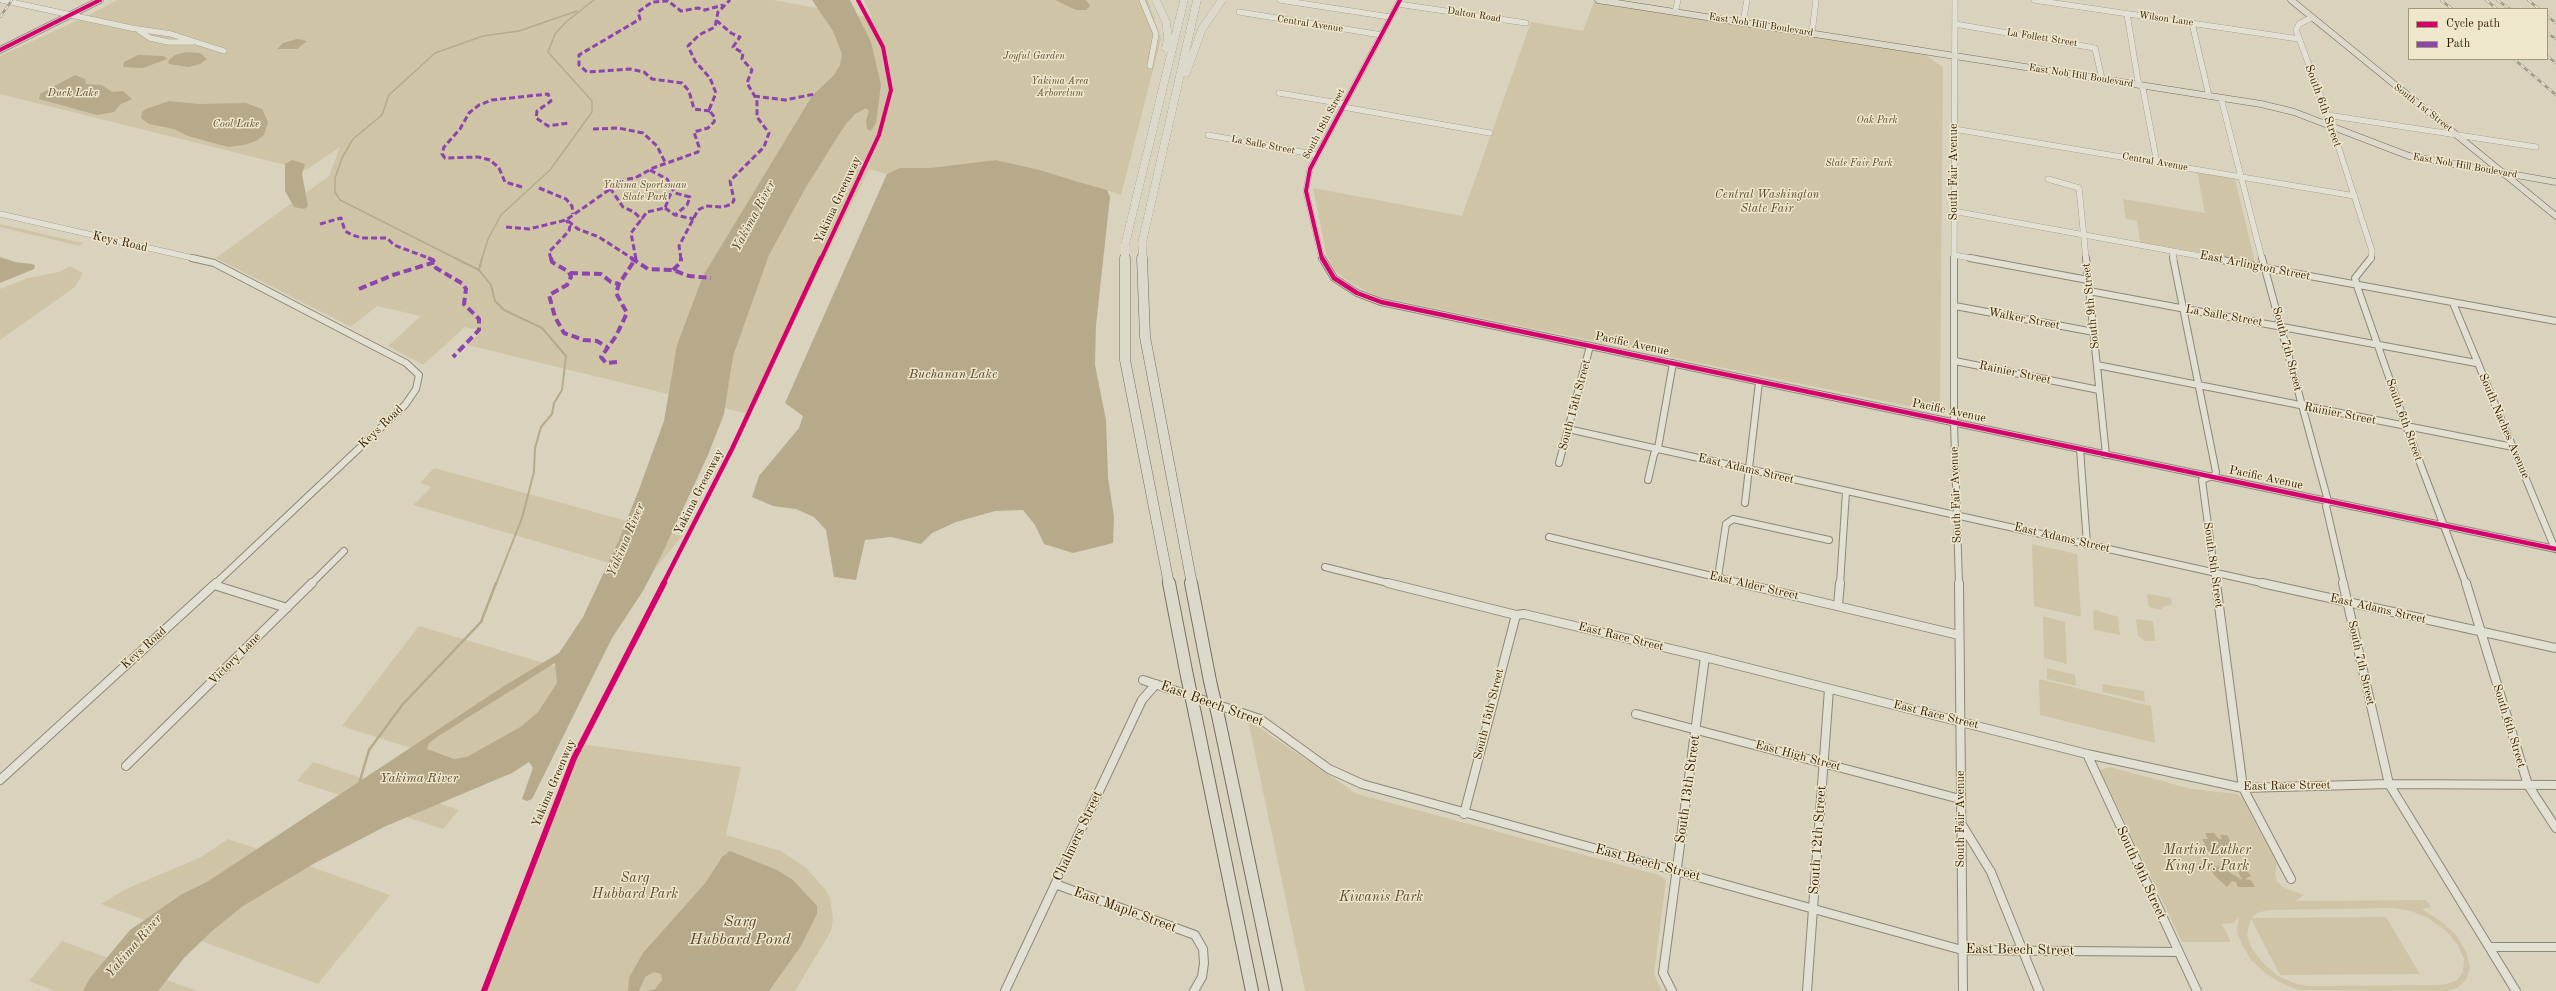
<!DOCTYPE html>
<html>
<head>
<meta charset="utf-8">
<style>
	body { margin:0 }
	#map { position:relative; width:2556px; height:991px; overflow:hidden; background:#d9d3bd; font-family:"Old Standard TT",serif }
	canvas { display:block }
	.legend { position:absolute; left:2408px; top:8px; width:140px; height:52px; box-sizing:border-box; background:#eee7cc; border:1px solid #a2967c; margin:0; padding:5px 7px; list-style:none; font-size:12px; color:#301c03 }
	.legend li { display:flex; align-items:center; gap:8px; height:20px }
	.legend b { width:20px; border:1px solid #a2967c }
</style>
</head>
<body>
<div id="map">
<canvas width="2556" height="991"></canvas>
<ul class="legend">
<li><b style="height:5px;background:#d6006c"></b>Cycle path</li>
<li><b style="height:5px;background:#8e44ad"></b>Path</li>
</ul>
</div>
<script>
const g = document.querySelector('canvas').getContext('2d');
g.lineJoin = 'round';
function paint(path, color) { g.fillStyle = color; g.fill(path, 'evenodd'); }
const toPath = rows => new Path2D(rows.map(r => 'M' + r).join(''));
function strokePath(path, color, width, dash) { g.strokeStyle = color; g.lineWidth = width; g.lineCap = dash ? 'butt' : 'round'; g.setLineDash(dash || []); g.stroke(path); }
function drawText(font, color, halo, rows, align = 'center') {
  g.font = font + ' "Old Standard TT",serif'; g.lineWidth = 3; g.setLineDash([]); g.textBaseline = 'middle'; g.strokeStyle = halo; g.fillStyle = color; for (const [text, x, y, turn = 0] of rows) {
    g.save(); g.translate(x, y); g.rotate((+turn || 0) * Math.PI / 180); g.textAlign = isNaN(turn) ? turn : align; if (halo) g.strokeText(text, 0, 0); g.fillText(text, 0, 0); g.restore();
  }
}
const green = toPath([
	[117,0,773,0,872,18,864,0,1148,0,1161,39,1121,195,1040,170,996,160,929,168,900,168,887,174,869,169,749,414,468,345,482,331,465,327,423,365,388,346,421,316,377,306,351,327,216,258,329,176,340,147,306,170,0,94,0,56,89,15],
	[1594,2,1924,54,1943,67,1940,408,1932,411,1376,296,1351,283,1334,270,1326,253,1313,188,1462,216,1531,22,1583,31],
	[2197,172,2235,179,2255,262,2140,242,2137,221,2126,219,2123,199,2205,213],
	[0,224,83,243,79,246,0,227],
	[70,266,83,273,75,287,0,340,0,289,28,278,59,272],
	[434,468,682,536,650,575,413,505,431,487,420,483],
	[2032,544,2077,554,2081,617,2034,606],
	[2149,594,2171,598,2172,605,2164,606,2161,610,2149,607,2147,595],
	[2096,610,2118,617,2120,635,2094,630,2093,612],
	[2043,616,2065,622,2067,664,2044,658],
	[2136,619,2153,621,2155,641,2145,641,2138,636],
	[419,626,571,671,488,773,342,726],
	[2047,668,2075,675,2076,686,2047,679],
	[2039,679,2151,706,2155,743,2040,715],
	[2102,684,2144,691,2145,702,2103,692],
	[1248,720,1357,794,1659,875,1666,880,1654,974,1662,991,1305,991],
	[581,744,741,767,726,835,781,851,805,867,824,888,830,898,833,919,831,931,795,991,484,991,509,922],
	[313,762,459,810,443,829,297,781],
	[2110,767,2191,789,2237,794,2242,798,2277,864,2275,874,2277,881,2284,888,2304,895,2296,901,2426,900,2431,907,2422,909,2442,922,2457,936,2466,952,2470,967,2466,980,2457,988,2447,991,2298,990,2281,983,2265,973,2251,960,2242,945,2237,931,2239,916,2234,923,2222,924,2231,942,2182,942,2100,770],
	[2394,908,2411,911,2428,918,2445,930,2457,944,2464,959,2463,972,2456,981,2442,985,2310,986,2296,984,2278,976,2263,963,2252,949,2247,934,2251,919,2280,975,2420,974,2386,917,2252,918,2257,913,2268,910],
	[228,839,309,866,390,895,318,984,101,904,126,889,201,857],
	[62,941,197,991,54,991,29,981]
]);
const water = toPath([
	[812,0,850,0,871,42,881,85,876,123,871,131,867,129,866,120,869,111,866,108,855,114,845,125,806,187,769,255,733,356,724,414,708,455,662,554,643,591,612,638,532,799,527,801,522,799,533,768,529,762,512,773,386,826,315,863,243,906,212,931,184,958,158,991,83,991,90,978,130,930,182,894,207,882,504,686,559,653,583,617,618,542,638,492,664,421,677,345,703,276,812,96,834,75,840,65,842,54,833,31],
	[555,663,557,683,538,712,522,726,467,757,454,759,427,749,429,743,440,735],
	[1055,0,1086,0,1090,6,1086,10,1076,10],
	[297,39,307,41,297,49,277,49,283,43],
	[186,52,200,53,207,59,200,64,188,67,169,64,168,61,175,55],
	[138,55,164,56,167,59,143,68,123,67,124,62],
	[75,75,85,79,86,84,102,85,112,92,123,91,132,99,121,104,114,112,97,115,39,99,40,94],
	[169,101,199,104,246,103,262,109,268,122,264,135,256,141,244,145,228,147,188,136,174,129,149,124,141,118,142,112,146,109],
	[292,160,305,164,302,174,308,206,304,209,294,207,285,191,285,164],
	[996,160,1040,170,1082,183,1107,190,1110,197,1096,325,1095,365,1106,420,1108,477,1114,517,1113,543,1073,553,1044,544,1035,525,1023,510,995,511,956,522,932,533,921,544,891,537,865,540,856,580,834,577,826,530,814,517,796,509,773,506,752,497,759,476,799,428,803,416,785,403,887,174,900,168,929,168],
	[0,257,15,262,32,264,35,265,34,269,0,283],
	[2205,833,2214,833,2219,839,2222,839,2220,835,2227,835,2235,850,2220,851,2220,856,2212,855,2203,845,2205,844,2202,839,2208,839],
	[730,851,777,870,793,880,817,906,817,914,801,946,769,991,648,991,655,989,662,980,661,974,654,972,645,977,639,991,628,991,629,978,643,953,706,882,722,857],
	[2209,865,2221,867,2242,880,2237,869,2246,869,2251,876,2245,879,2251,880,2255,887,2238,887,2236,882,2232,881,2227,887,2214,875]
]);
const streamFar2 = toPath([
	[457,259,340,200,335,192,335,178,342,158,353,139,382,115,389,95,435,53,483,36,519,31,577,11],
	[482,259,488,239,501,215,550,170,592,112,592,101,548,52,555,34,566,22,594,0]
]);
const streamFar1 = toPath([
	[455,258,479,270],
	[482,258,479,270,491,285,495,301,504,310,542,328,566,356,562,390,554,403,552,414,541,427,535,448,534,472,522,518,496,584]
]);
const stream = toPath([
	[359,784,369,750,403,704,481,622,496,583]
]);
const minorFar2 = toPath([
	[2,0,131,28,171,34,224,51],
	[1142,0,1156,34,1150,66],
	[1280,0,1390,17],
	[2034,0,2299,39],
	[1398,4,1526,23],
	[1239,12,1382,35],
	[1675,12,1678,0],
	[2127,14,2138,81,2143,89,2157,163],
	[2311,18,2299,24,2296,30,2332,127,2372,251,2371,259],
	[1743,22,1747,0],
	[2192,23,2209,96],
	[1955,24,2095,48,2102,79],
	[138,30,150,38,168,42,193,42],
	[1812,33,1816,0],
	[1279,93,1344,104],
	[2221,98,2262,259],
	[1343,107,1490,133],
	[2327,115,2536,147],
	[1954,129,2355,196],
	[1208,135,1318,155],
	[2048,179,2079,188,2086,259],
	[1953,211,2216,259],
	[0,214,197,259],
	[2172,251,2174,259],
	[1954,255,1976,259],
	[1322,259,1306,191,1310,169,1400,0],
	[1954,259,1955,0]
]);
const minorFar1 = toPath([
	[192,258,214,263,406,363,419,375,416,389,405,405,215,584],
	[1322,258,1334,278,1357,293,1381,302,2556,549],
	[1954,258,1954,423,1959,584],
	[1970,258,2088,280],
	[2086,258,2106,455],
	[2173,258,2216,472,2215,475,2202,480,2216,584],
	[2211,258,2556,321],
	[2262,258,2328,501,2326,506,2344,584],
	[2371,258,2355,278,2357,286,2406,426,2466,584],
	[2089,291,2476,363],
	[2453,303,2555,549],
	[1955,306,2094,332],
	[1955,361,2099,390],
	[2097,365,2513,447],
	[1568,429,2266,584],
	[2080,449,2087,544],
	[1559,463,1590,346],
	[1648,480,1654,454,1658,448,1673,363],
	[1745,503,1759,382],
	[1549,537,1745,584],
	[1325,567,1392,584],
	[1718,577,1726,524,1733,519,1829,540],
	[311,584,344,551],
	[1840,584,1846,492]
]);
const minor = toPath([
	[1388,583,1516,615,1524,614,1705,657,2087,754,2243,788,2389,784,2556,785],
	[1740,583,1959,635],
	[1959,583,1963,991],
	[2216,583,2243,788,2291,879],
	[2262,583,2556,648],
	[2343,583,2389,784,2516,991],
	[2466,583,2528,785,2556,828],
	[214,585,287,608],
	[1838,605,1840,583],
	[1143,680,1260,719,1329,769,1362,784,1962,950,2178,952],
	[1636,714,1960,799],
	[2087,754,2197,991],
	[126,766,312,583],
	[0,780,216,583],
	[1464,814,1516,615],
	[1961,823,1991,872,2039,991],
	[1055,884,1195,935,1203,949,1204,963,1202,977,1194,991],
	[2489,947,2556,947],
	[1005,991,1142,700,1156,684],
	[1672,991,1663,973,1705,657],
	[1807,991,1829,689]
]);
const major = toPath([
	[1598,0,2261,104,2294,112,2409,156,2556,182],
	[2291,0,2556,216],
	[0,50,100,0]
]);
const highwayFar2 = toPath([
	[1156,0,1166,22,1168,38,1166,48],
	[1186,73,1202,29,1222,0],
	[1125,259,1125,245,1184,0],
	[1143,259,1142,243,1197,0]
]);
const highwayFar1 = toPath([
	[1125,258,1125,360,1169,584],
	[1142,258,1145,337,1192,584]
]);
const highway = toPath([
	[1169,583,1187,676],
	[1191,583,1210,681],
	[1195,714,1252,991],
	[1219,720,1276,991]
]);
const rail = toPath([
	[2441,0,2452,9],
	[2486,0,2497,9],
	[2497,0,2510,9],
	[2528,0,2539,9],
	[2547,16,2556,23],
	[0,17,12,0],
	[2547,33,2556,39],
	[2547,56,2556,63],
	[2514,59,2556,95]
]);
const highwayBridge = toPath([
	[1187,676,1195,714],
	[1210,681,1219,720]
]);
const quietFar1 = toPath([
	[754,96,785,100,815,94],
	[710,111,694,109,689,91,682,83,652,79,644,72,630,69,587,72,579,65,579,55,640,19,638,12,652,2,668,1,681,11,698,8,705,10,723,5],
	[593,129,618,128,643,133,657,146,666,164],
	[650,170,667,179,675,193,690,197,687,205,675,215],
	[522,187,505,182,499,168,490,160,478,157,445,158,442,154,444,147,460,129,469,113,479,105,492,100,548,94,551,101,537,111,536,118,548,126,569,123],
	[539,188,566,199,572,206,573,214],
	[610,188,623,207,634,212,642,220],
	[665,208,675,215,694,219],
	[568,221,578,229,599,237,633,259],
	[320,224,341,218,345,231,352,235,362,238,387,238,394,245,431,259],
	[506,227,529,229,566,220,623,180,635,178,653,168,698,152,699,147,694,132,708,128,714,122,715,118,709,110,716,93,710,78,695,61,688,46,699,35,715,27,718,12,730,0],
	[551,259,549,252,569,231,570,226,566,220],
	[636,259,631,233,647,212,665,208,672,190],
	[681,259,679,246,698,210,706,206,723,207,732,204,734,200,730,181,764,147,769,133,757,117,757,100,747,83,752,70,742,59,743,53,733,47,740,37,731,33,717,21]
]);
const quiet = toPath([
	[428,258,433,260,436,268,463,284,466,289,464,304,479,319,479,330,453,357],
	[551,258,552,262,569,272,571,277,567,285,549,295,555,317,564,333,584,340,597,341,607,347],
	[631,258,648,269,673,270,689,276,711,278],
	[673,270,681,262,681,258],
	[570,273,601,274,611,282,619,284],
	[359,289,393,275,435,262],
	[617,362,606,363,601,357,616,336,627,313,616,293,619,284,636,258]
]);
const cyclewayFar2 = toPath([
	[0,50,100,0],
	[821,259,879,135,891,90,883,47,858,0],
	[1322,259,1306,191,1310,169,1400,0]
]);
const cyclewayFar1 = toPath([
	[1322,258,1334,278,1357,293,1381,302,2556,549],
	[663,584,732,449,821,258]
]);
const cycleway = toPath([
	[484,991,574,758,664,583]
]);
const farStreetnames = [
	["Dalton Road",1474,15,9],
	["Wilson Lane",2166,19,8],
	["Central Avenue",1310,24,9],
	["East Nob Hill Boulevard",1761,25,9],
	["La Follett Street",2042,38,9],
	["East Nob Hill Boulevard",2081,76,9],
	["South 1st Street",2423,108,38],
	["South 18th Street",1324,124,-62],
	["La Salle Street",1263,145,11],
	["Central Avenue",2155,162,10],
	["East Nob Hill Boulevard",2465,166,10]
];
const farParknames = [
	["Joyful Garden",1034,56],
	["Yakima Area",1060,81],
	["Arboretum",1060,93],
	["Oak Park",1877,120],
	["State Fair Park",1859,163],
	["Yakima Sportsman",645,185],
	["State Park",645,197]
];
const farWaternames = [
	["Duck Lake",73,93],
	["Cool Lake",236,124]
];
const streetNames = [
	["South 6th Street",2323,106,70],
	["South Fair Avenue",1954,172,-90],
	["Yakima Greenway",838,200,-65],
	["Keys Road",120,242,13],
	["East Arlington Street",2255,266,11],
	["South 9th Street",2091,306,-96],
	["La Salle Street",2224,316,10],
	["Walker Street",2024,319,11],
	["Pacific Avenue",1632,344,12],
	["South 7th Street",2287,349,75],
	["Rainier Street",2015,373,12],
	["South 15th Street",1575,405,-75],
	["Pacific Avenue",1949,411,12],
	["Rainier Street",2340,414,11],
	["South 6th Street",2404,420,70],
	["South Naches Avenue",2504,426,67],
	["Keys Road",381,427,-44],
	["East Adams Street",1746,469,13],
	["Pacific Avenue",2266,478,12],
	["Yakima Greenway",699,492,-63],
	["South Fair Avenue",1956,495,-92],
	["East Adams Street",2062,538,13],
	["South 8th Street",2213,565,82],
	["East Alder Street",1754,586,13],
	["East Adams Street",2378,609,13],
	["East Race Street",1621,637,14],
	["Keys Road",144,648,-42],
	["Victory Lane",235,659,-45],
	["South 7th Street",2361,663,77],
	["South 15th Street",1489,714,-76],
	["East Race Street",1936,715,14],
	["South 6th Street",2509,726,73],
	["East High Street",1798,756,15],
	["Yakima Greenway",554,783,-67],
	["East Race Street",2287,786,-1],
	["South Fair Avenue",1961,819,-90]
];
const parkNames = [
	["Central Washington",1767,195],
	["State Fair",1767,209]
];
const waterNames = [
	["Yakima River",754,216,-62],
	["Buchanan Lake",953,375],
	["Yakima River",626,540,-67],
	["Yakima River",419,779],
	["Yakima River",134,946,-49]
];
const nearStreetnames = [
	["East Beech Street",1212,704,20],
	["South 13th Street",1688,789,-82],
	["Chalmers Street",1078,836,-65],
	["South 12th Street",1818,840,-86],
	["East Beech Street",1648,863,15],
	["South 9th Street",2141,873,65],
	["East Maple Street",1125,910,20],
	["East Beech Street",2020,950,1]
];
const nearParknames = [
	["Martin Luther",2207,850],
	["King Jr. Park",2207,866],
	["Sarg",635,878],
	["Hubbard Park",635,894],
	["Kiwanis Park",1381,897]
];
const nearWaternames = [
	["Sarg",740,922],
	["Hubbard Pond",740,940]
];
paint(green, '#cfc5a6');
paint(water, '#b6aa8b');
strokePath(streamFar2, '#b6aa8b', 1.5);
strokePath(streamFar1, '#b6aa8b', 2);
strokePath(stream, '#b6aa8b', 2.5);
strokePath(minorFar2, '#8d8777', 6);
strokePath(minorFar1, '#8d8777', 8);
strokePath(minor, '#8d8777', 10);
strokePath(major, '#746d5f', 7);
strokePath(highwayFar2, '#746d5f', 8);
strokePath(highwayFar1, '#746d5f', 11);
strokePath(highway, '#746d5f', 14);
strokePath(minorFar2, '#e2dfd3', 5.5);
strokePath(minorFar1, '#e2dfd3', 6);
strokePath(minor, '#e2dfd3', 8);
strokePath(major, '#dcd9cb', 6);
strokePath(highwayFar2, '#dcd9cb', 8);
strokePath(highwayFar1, '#dcd9cb', 10);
strokePath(highway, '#dcd9cb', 12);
strokePath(rail, '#a09b90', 2.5);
strokePath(rail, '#eee7cc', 1.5, [4.5]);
strokePath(highwayBridge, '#746d5f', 14, []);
strokePath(highwayBridge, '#dcd9cb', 12);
strokePath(quietFar1, '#8e44ad', 3, [6, 3]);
strokePath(quiet, '#8e44ad', 4, [8, 4]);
strokePath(cyclewayFar2, '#d6006c', 4);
strokePath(cyclewayFar1, '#d6006c', 4.5);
strokePath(cycleway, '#d6006c', 6);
drawText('10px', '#301c03', '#eee7cc', farStreetnames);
drawText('italic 10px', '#5d4b2e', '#eee7cc', farParknames);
drawText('italic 11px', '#5a482b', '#eee7cc', farWaternames);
drawText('12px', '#301c03', '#eee7cc', streetNames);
drawText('italic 12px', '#5d4b2e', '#eee7cc', parkNames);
drawText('italic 13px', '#5a482b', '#eee7cc', waterNames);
drawText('14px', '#301c03', '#eee7cc', nearStreetnames);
drawText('italic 14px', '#5d4b2e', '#eee7cc', nearParknames);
drawText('italic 16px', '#5a482b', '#eee7cc', nearWaternames);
</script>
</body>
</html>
